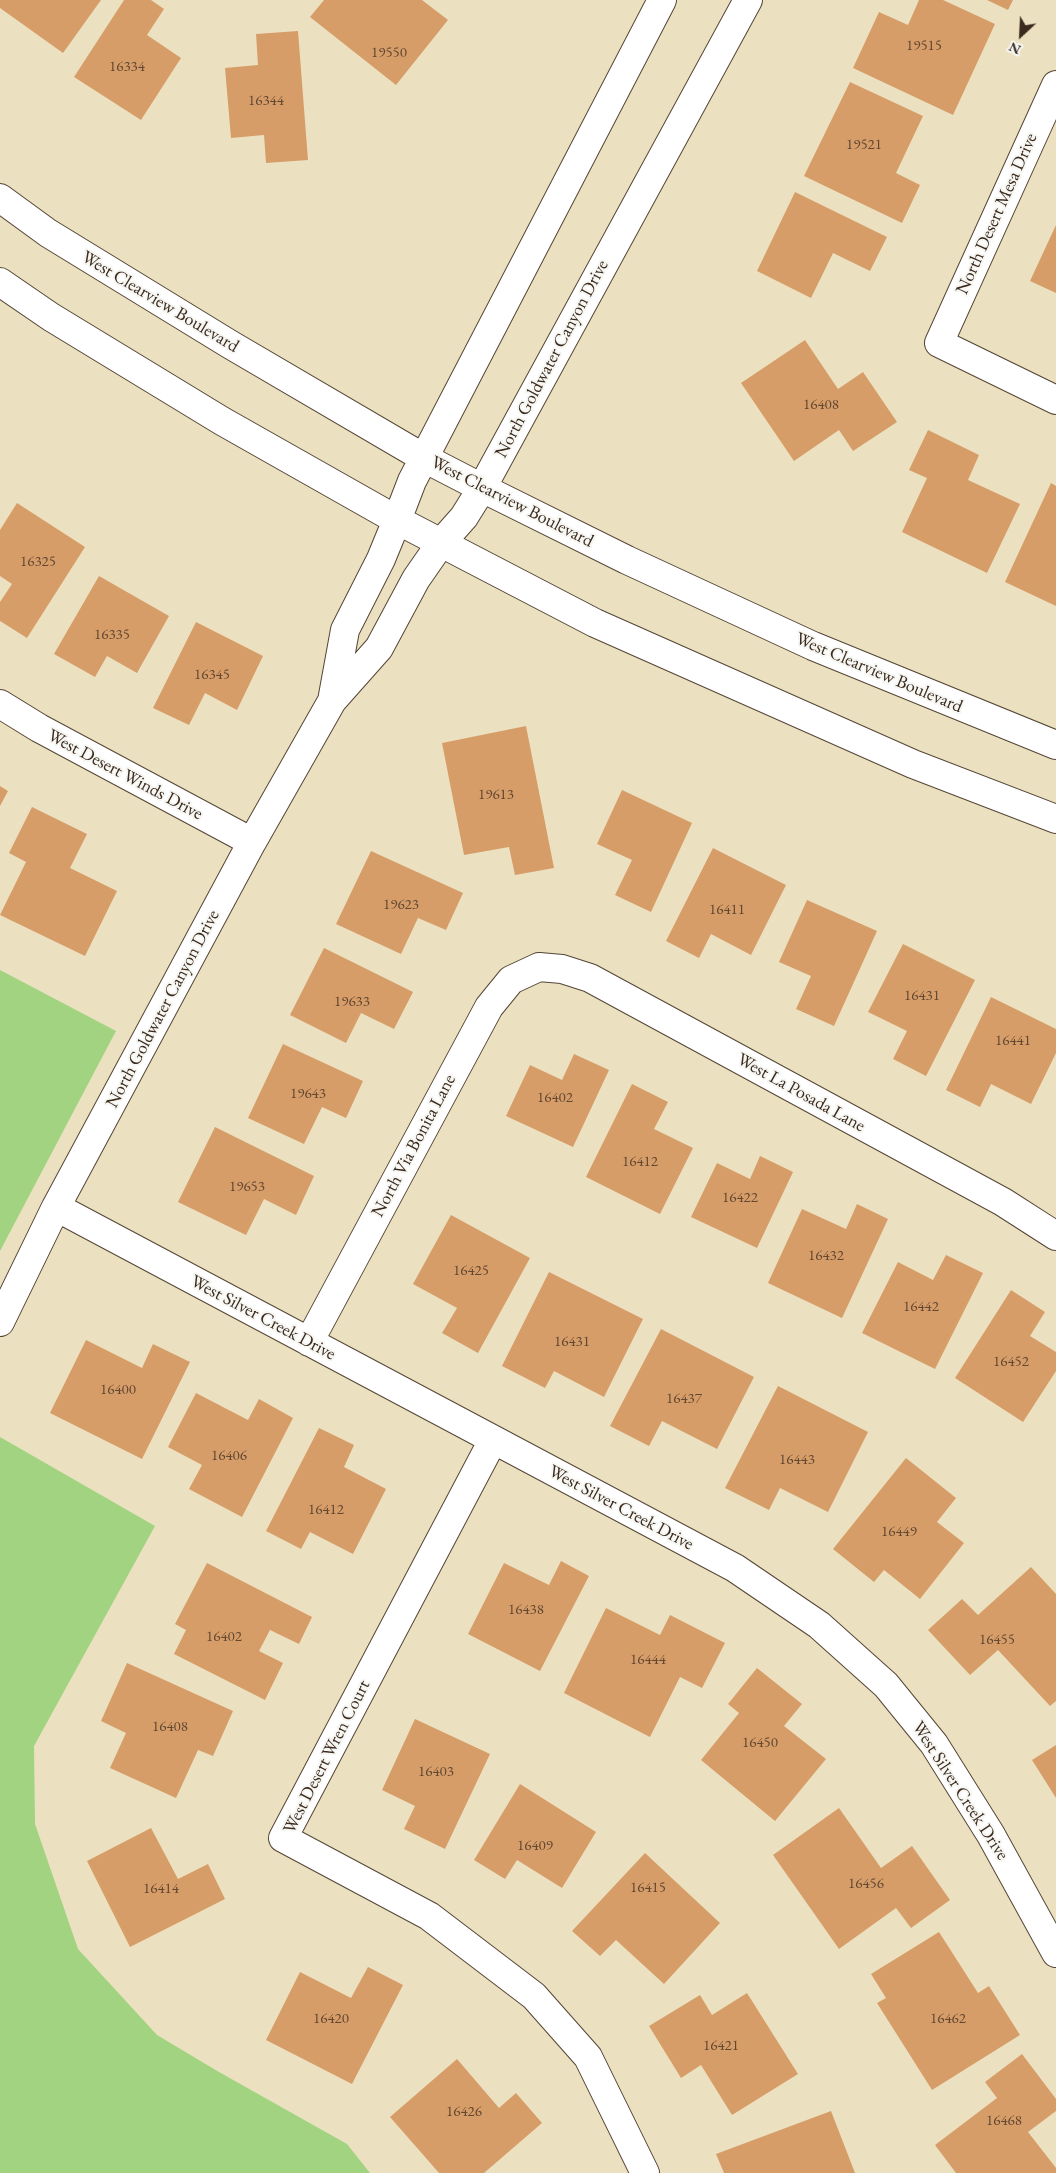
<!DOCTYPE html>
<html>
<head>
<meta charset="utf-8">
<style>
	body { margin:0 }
	#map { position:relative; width:1056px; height:2173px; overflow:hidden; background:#ebe1c0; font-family:"EB Garamond",serif }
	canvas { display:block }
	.north { position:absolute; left:996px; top:10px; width:50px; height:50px; -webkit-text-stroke:4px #f6f6f2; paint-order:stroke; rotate:205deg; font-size:14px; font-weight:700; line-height:20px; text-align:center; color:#3b2a1e }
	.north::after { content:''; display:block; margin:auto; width:18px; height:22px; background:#3b2a1e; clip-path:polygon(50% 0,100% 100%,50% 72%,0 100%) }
</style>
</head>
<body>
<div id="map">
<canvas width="1056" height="2173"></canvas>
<div class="north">N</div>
</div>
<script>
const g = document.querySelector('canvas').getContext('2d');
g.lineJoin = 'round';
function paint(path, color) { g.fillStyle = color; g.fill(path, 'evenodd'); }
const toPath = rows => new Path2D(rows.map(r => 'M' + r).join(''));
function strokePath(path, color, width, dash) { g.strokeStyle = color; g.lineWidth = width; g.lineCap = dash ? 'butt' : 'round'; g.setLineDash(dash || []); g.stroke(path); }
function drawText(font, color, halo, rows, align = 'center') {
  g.font = font + ' "EB Garamond",serif'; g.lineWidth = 4; g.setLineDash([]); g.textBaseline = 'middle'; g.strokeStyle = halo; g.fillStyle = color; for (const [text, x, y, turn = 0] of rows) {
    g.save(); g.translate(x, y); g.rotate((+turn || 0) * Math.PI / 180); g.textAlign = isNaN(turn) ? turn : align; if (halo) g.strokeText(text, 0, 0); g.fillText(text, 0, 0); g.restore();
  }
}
const green = toPath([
	[0,970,116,1031,0,1251],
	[0,1437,155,1526,34,1746,35,1824,78,1949,157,2035,219,2072,347,2144,370,2173,0,2173]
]);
const building = toPath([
	[0,0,101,0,63,53,0,8],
	[124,0,151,0,164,9,147,35,181,58,141,120,74,77],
	[324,0,422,0,448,20,396,85,310,17],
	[919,0,943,0,995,24,953,115,853,68,879,12,908,25],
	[987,0,1013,0,1008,10],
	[298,31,308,160,266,163,264,135,231,138,225,68,258,65,256,34],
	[850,82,923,116,896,173,920,185,902,223,804,176],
	[795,192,887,237,870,271,833,253,811,298,757,271],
	[1056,225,1056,293,1030,281],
	[805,340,838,389,863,372,897,422,853,451,839,430,794,461,741,383],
	[928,430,979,455,968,480,1020,504,987,573,902,532,927,478,909,470],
	[1051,483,1056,486,1056,606,1005,582],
	[17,503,85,547,27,638,0,621,0,602,12,584,0,576,0,530],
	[99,576,169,616,137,673,107,656,95,677,54,654],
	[196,622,263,656,237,710,205,693,189,725,153,708],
	[526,726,554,868,515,875,509,847,464,855,442,743],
	[0,786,8,791,0,806],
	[622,790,692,823,651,912,615,895,632,860,597,844],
	[32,807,87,834,70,868,117,891,85,956,0,915,26,862,9,853],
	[713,848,786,885,751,955,711,934,699,958,666,941],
	[371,851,463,893,446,930,418,918,401,954,336,924],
	[807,900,877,931,834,1026,796,1009,811,976,779,962],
	[903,944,975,980,926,1076,893,1059,907,1031,868,1012],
	[324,948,413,992,394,1029,361,1013,346,1043,290,1015],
	[991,997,1056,1029,1056,1053,1031,1104,991,1084,980,1107,946,1090],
	[283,1044,363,1081,346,1118,322,1107,304,1144,248,1118],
	[574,1054,609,1070,573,1147,506,1116,530,1065,562,1080],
	[632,1084,668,1102,654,1129,693,1148,660,1214,586,1177],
	[215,1127,314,1176,296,1215,264,1199,246,1235,178,1202],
	[760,1156,793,1172,757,1248,691,1217,717,1163,750,1179],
	[857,1204,888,1219,842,1318,768,1283,802,1209,846,1229],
	[451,1215,530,1258,478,1353,442,1333,457,1308,413,1284],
	[946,1255,983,1273,935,1369,862,1333,898,1262,933,1280],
	[549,1272,643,1319,604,1397,554,1371,545,1388,502,1366],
	[1011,1290,1045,1312,1030,1336,1056,1352,1056,1371,1023,1422,955,1378],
	[661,1329,754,1377,717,1449,662,1421,649,1446,610,1426],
	[86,1340,142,1368,153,1344,190,1362,142,1459,50,1413],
	[778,1386,868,1432,828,1512,780,1488,769,1510,725,1488],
	[196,1393,248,1420,259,1399,293,1418,242,1517,189,1489,202,1465,168,1447],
	[319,1428,354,1445,344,1467,386,1489,353,1554,310,1532,301,1549,266,1531],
	[906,1458,956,1498,937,1522,964,1543,920,1599,884,1570,874,1582,833,1549],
	[561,1561,589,1576,540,1671,468,1634,504,1563,549,1585],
	[207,1563,312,1617,299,1644,270,1630,259,1651,283,1663,265,1700,174,1654,186,1630,175,1624],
	[1031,1567,1056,1594,1056,1701,1050,1706,998,1650,970,1675,928,1630,962,1599,978,1615],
	[606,1608,660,1635,670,1615,725,1643,702,1688,680,1677,650,1737,564,1693],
	[127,1663,233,1711,213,1756,198,1750,176,1798,110,1768,126,1733,101,1721],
	[757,1668,802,1704,784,1726,826,1759,775,1821,701,1760,739,1713,728,1704],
	[415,1719,490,1754,445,1849,404,1829,415,1806,382,1790],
	[1056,1745,1056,1798,1032,1760],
	[520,1784,596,1832,562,1888,517,1860,505,1879,474,1860],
	[839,1808,881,1868,912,1846,950,1900,911,1928,896,1908,839,1949,773,1855],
	[151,1828,178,1879,208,1864,225,1899,130,1947,87,1861],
	[645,1853,720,1923,664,1984,616,1940,600,1956,572,1931],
	[939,1932,978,1993,989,1986,1020,2035,932,2090,877,2003,886,1998,871,1974],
	[368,1967,403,1985,352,2084,266,2040,300,1972,351,1998],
	[747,1993,798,2074,732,2115,701,2065,681,2078,649,2026,700,1995,712,2015],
	[1022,2054,1056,2099,1056,2111,1028,2132,1056,2168,1056,2173,956,2173,935,2145,997,2098,985,2082],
	[457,2059,499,2108,516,2093,542,2123,484,2173,439,2173,390,2117],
	[831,2111,855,2173,724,2173,716,2154]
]);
const street = toPath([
	[1056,85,939,343,1056,400],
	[332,701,345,630,381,559,397,520],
	[0,704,39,728,252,842],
	[56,1207,735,1568,819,1625,886,1685,934,1744,991,1835,1056,1953],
	[0,1322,56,1207,252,842,332,701,379,648,416,579,441,543],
	[309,1342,489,1007,511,980,539,967,562,969,590,978,1003,1202,1056,1236],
	[493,1440,283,1838,429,1916,534,1996,588,2057,645,2173]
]);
const secondary = toPath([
	[0,198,48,233,231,345,424,458,482,488,627,560,813,646,1056,745],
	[0,282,51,317,222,421,397,520,595,623,913,764,1056,819],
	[397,520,412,481,662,0],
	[441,543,464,517,482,488,748,0]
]);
const numberNames = [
	["19515",924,46],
	["19550",389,53],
	["16334",127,67],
	["16344",266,101],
	["19521",864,145],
	["16408",821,405],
	["16325",38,562],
	["16335",112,635],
	["16345",212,675],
	["19613",496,795],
	["19623",401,905],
	["16411",727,910],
	["16431",922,996],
	["19633",352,1002],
	["16441",1013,1041],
	["19643",308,1094],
	["16402",555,1098],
	["16412",640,1162],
	["19653",247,1187],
	["16422",740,1198],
	["16432",826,1256],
	["16425",471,1271],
	["16442",921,1307],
	["16431",572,1342],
	["16452",1011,1362],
	["16400",118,1390],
	["16437",684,1399],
	["16406",229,1456],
	["16443",797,1460],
	["16412",326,1510],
	["16449",899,1532],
	["16438",526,1610],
	["16402",224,1637],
	["16455",997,1640],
	["16444",648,1660],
	["16408",170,1727],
	["16450",760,1743],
	["16403",436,1772],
	["16409",535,1846],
	["16456",866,1884],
	["16415",648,1888],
	["16414",161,1889],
	["16420",331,2019],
	["16462",948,2019],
	["16421",721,2046],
	["16426",464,2112],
	["16468",1004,2121]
];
const streetNames = [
	["North Desert Mesa Drive",997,214,-66],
	["West Clearview Boulevard",160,302,31],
	["North Goldwater Canyon Drive",552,359,-62],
	["West Clearview Boulevard",512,502,27],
	["West Clearview Boulevard",879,673,23],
	["West Desert Winds Drive",125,775,28],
	["North Goldwater Canyon Drive",163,1009,-62],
	["West La Posada Lane",801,1093,29],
	["North Via Bonita Lane",414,1146,-62],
	["West Silver Creek Drive",263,1318,28],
	["West Silver Creek Drive",621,1508,28],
	["West Desert Wren Court",327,1757,-63],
	["West Silver Creek Drive",960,1791,57]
];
paint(green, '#a2d381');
paint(building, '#d79d69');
strokePath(street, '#554536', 30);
strokePath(secondary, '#554536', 30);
strokePath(street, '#fff', 28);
strokePath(secondary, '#fff', 28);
drawText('15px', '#624731', null, numberNames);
drawText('18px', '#3b2a1e', '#f6f6f2', streetNames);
</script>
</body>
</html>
